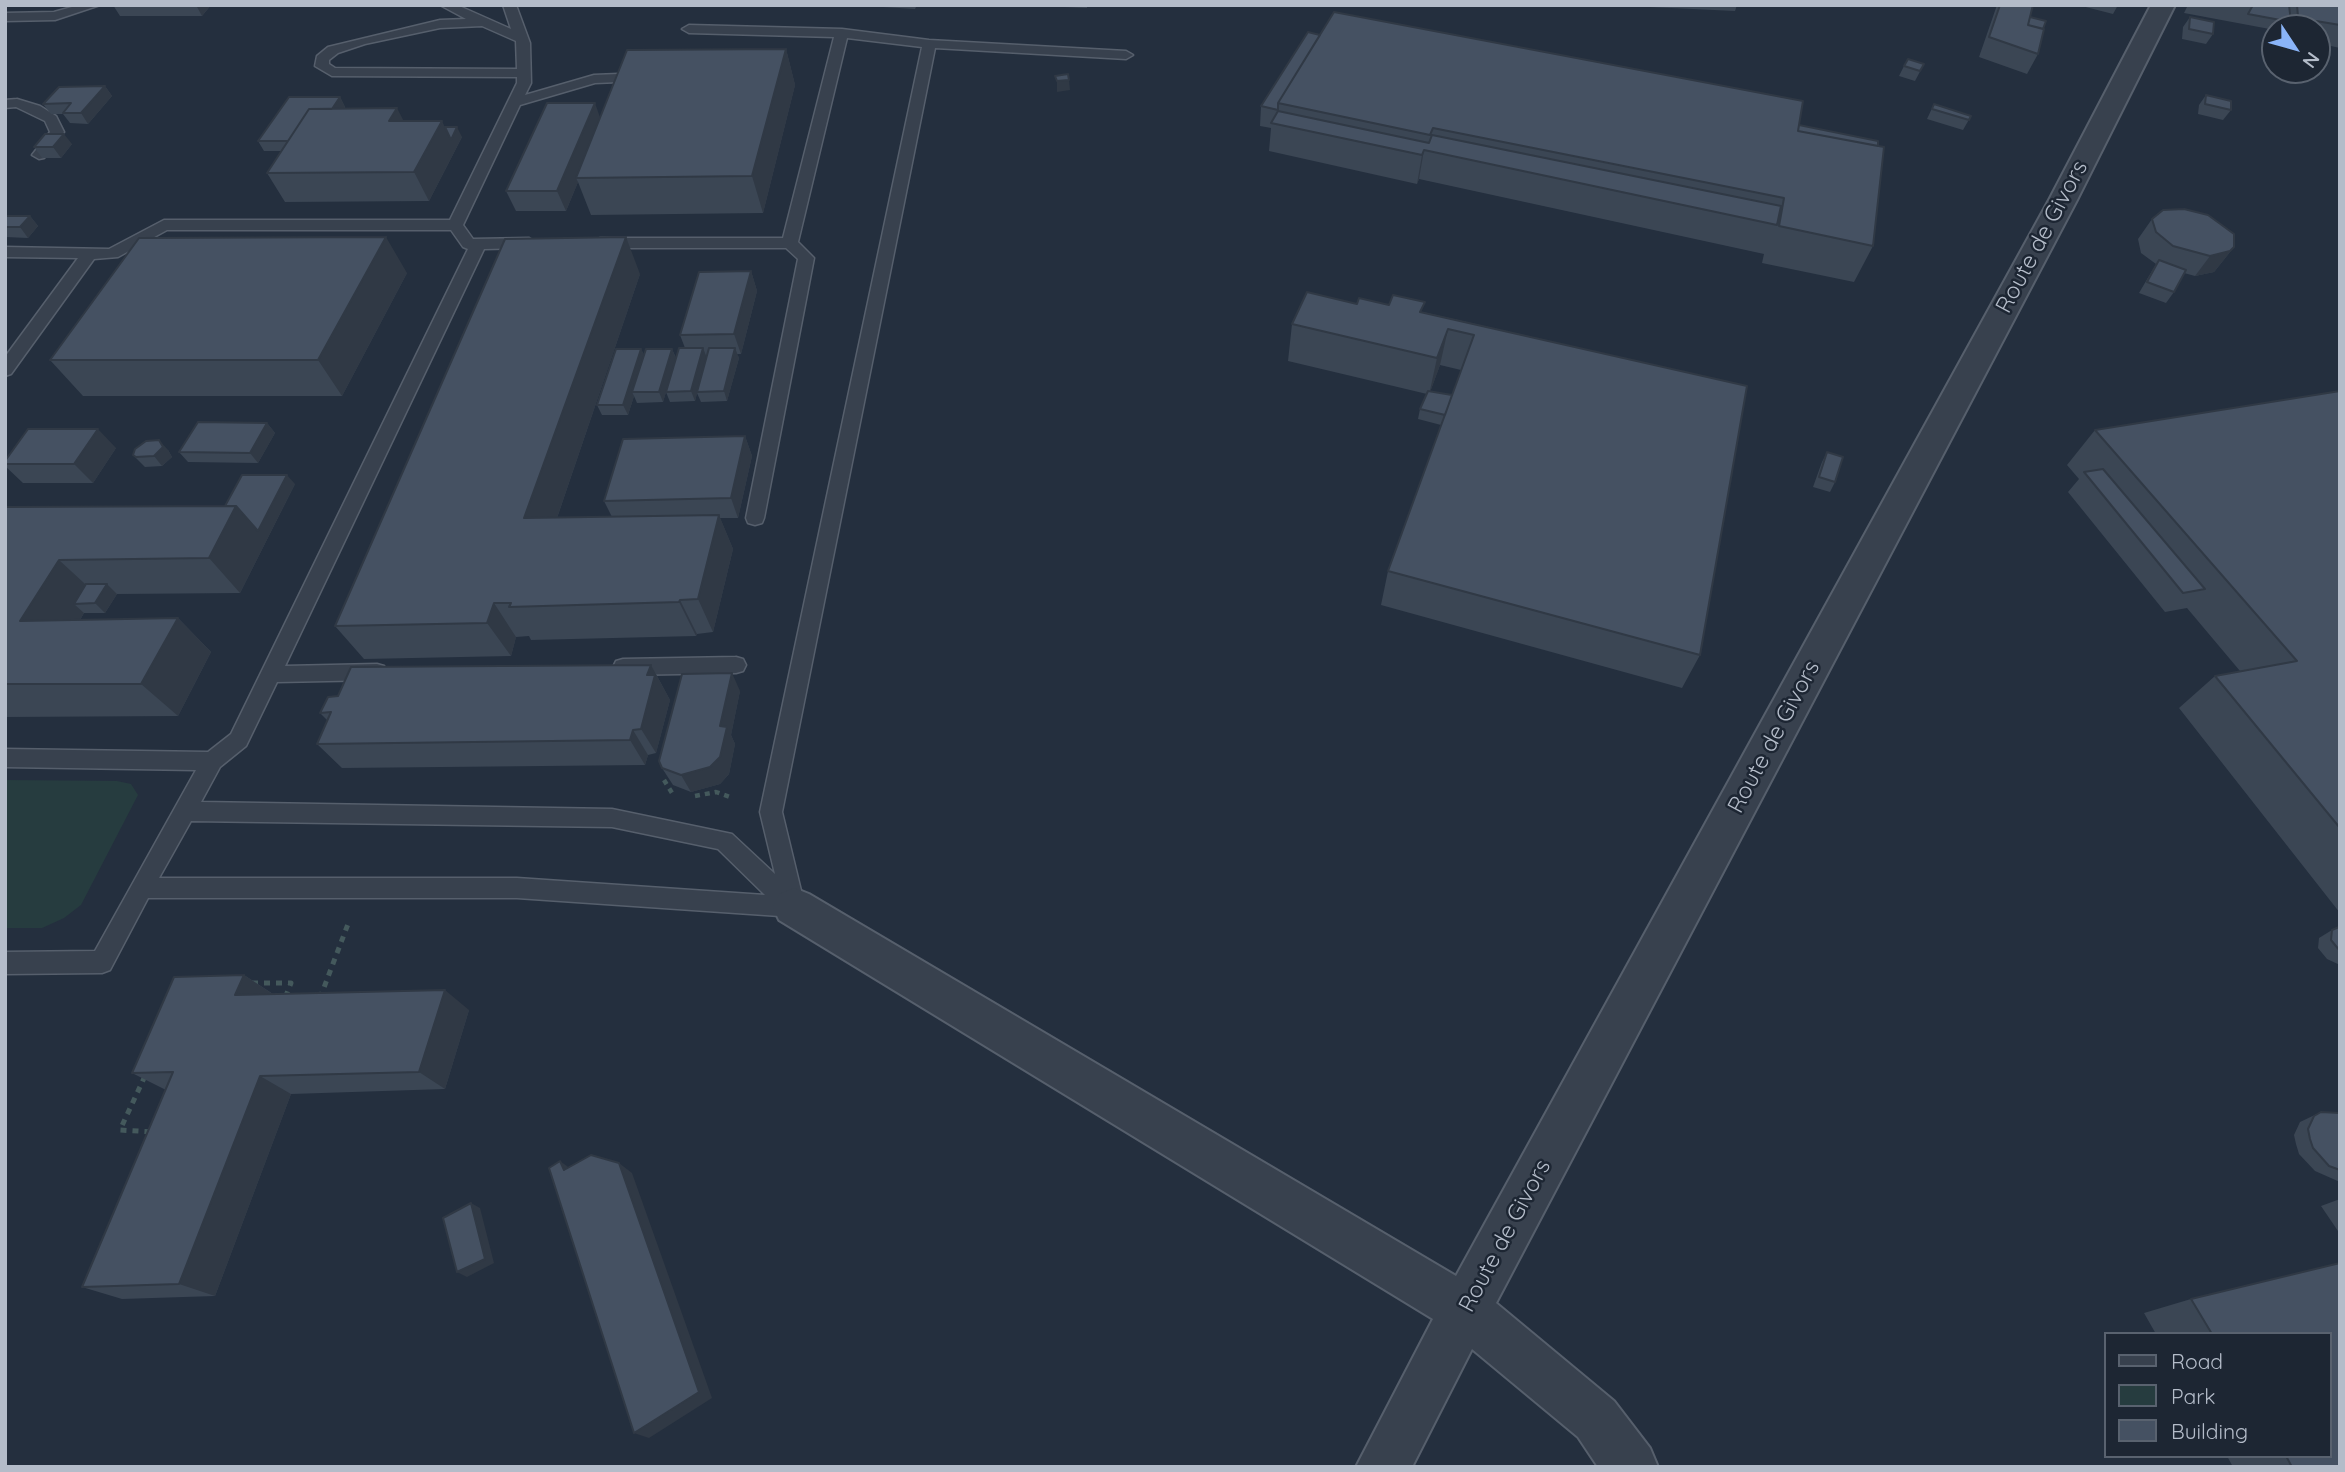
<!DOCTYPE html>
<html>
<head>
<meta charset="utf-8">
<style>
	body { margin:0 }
	#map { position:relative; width:2345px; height:1472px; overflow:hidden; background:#242f3e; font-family:Quicksand,sans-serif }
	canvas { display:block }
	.frame { position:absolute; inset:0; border:7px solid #b4bcc9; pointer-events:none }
	.legend { position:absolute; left:2104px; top:1332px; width:228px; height:126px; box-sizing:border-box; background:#1d2633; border:2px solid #59626f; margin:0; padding:9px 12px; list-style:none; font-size:21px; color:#b4bcc9 }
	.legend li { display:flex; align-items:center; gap:14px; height:35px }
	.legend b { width:35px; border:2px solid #59626f }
	.north { position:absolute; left:2261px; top:14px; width:70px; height:70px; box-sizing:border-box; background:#1d2633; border:2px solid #59626f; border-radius:50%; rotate:126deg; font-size:19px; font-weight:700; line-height:28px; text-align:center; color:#b4bcc9 }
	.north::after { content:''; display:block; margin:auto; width:24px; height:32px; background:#8ab4f8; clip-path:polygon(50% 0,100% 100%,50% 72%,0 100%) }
</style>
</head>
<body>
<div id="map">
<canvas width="2345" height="1472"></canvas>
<div class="frame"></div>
<ul class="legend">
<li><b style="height:9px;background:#38414e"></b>Road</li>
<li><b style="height:19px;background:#263c3f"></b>Park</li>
<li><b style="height:19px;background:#455162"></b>Building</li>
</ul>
<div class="north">N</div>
</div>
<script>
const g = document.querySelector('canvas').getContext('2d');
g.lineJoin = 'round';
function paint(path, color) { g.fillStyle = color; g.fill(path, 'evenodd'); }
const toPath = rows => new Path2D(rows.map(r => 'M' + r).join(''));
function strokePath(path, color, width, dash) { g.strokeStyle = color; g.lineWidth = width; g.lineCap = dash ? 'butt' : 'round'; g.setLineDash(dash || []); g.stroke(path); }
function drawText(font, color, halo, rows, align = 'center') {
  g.font = font + ' Quicksand,sans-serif'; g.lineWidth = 5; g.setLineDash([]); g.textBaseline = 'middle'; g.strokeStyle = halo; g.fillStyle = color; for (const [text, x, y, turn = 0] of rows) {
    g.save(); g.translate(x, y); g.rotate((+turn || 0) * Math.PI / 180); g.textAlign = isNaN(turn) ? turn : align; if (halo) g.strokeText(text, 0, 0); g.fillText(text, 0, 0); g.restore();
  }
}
const green = toPath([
	[5,780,117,781,131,784,138,795,81,905,64,918,42,928,5,928]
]);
const pathFar1 = toPath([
	[664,780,672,793],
	[695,796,716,792,733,798]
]);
const path = toPath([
	[252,983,291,983,285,998],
	[320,998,348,924],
	[145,1076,120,1130,153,1132]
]);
const service = toPath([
	[79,5,100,5,55,20,5,21,5,13,54,12,79,5],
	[440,5,457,5,511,29,503,5,516,5,530,43,531,83,525,95,594,75,643,73,650,77,643,81,595,83,520,105,463,225,473,239,529,238,537,243,529,248,484,249,285,666,377,664,384,666,387,672,384,678,377,680,277,682,246,746,220,767,201,802,612,809,732,834,775,874,760,812,922,47,847,38,798,242,814,258,764,518,762,523,755,525,748,523,746,518,798,259,786,248,600,248,592,243,600,238,783,238,834,37,689,33,682,29,689,25,842,29,929,40,1126,51,1133,55,1126,59,935,48,782,812,805,907,802,914,794,917,517,898,148,898,110,970,102,973,5,974,5,952,95,951,196,770,5,767,5,749,208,752,231,734,468,249,463,247,451,230,167,230,118,257,94,259,11,374,5,376,5,357,78,258,5,257,5,247,109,249,164,220,450,220,517,83,517,77,332,76,315,66,317,56,328,47,440,20,466,19,440,5],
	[482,26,516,41,517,69,335,68,329,64,329,60,338,53,365,44,440,28,482,26],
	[191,821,612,827,718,849,765,895,517,878,159,878,191,821],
	[17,99,40,106,56,116,64,132,44,158,39,159,32,155,50,132,45,121,16,107,5,108,5,100,17,99],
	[736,657,743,659,746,665,743,671,736,673,623,675,616,673,613,667,616,661,623,659,736,657]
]);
const minor = toPath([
	[2151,5,2175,5,2077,200,1496,1303,1614,1401,1650,1448,1658,1467,1598,1467,1578,1437,1472,1349,1412,1467,1356,1467,1433,1319,779,920,773,907,779,894,794,888,809,894,1456,1276,2049,200,2151,5]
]);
const wall = toPath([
	[113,5,211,5,202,16,120,16],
	[866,5,917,5,915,9,867,6],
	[1018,5,1087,5,1087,8],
	[1608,5,1737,5,1735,11],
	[1997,5,2033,5,2030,17,2043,29,2038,54,2027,74,1979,57],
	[2078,5,2118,5,2113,14],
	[2188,5,2340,5,2340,48,2317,43,2317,28,2275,28,2275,30,2184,13],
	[2190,17,2213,34,2206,44,2182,39,2183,27],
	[1308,32,1799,125,1873,246,1854,282,1762,263,1764,254,1419,179,1417,184,1269,151,1271,128,1260,126,1261,106],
	[786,49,795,85,763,213,591,215,578,182,566,211,516,211,506,191,600,117],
	[1924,64,1915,81,1899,76,1904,66],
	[105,86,112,96,88,124,70,123,63,114,51,114,43,104],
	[2206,95,2231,110,2223,120,2198,114,2199,105],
	[340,97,345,107,345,109,403,121,445,127,462,137,429,201,285,202,267,173,282,151,264,151,258,141],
	[1934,104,1971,116,1963,130,1927,119],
	[72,144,61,158,42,158,34,147],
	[5,216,30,216,38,226,28,238,5,237],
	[2152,219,2234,247,2214,272,2195,276,2184,273,2174,292,2166,303,2139,293,2156,264,2141,253,2138,239],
	[751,271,757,291,741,354,737,354,739,358,727,401,701,402,697,393,695,401,670,402,666,392,663,402,637,403,634,396,628,415,602,415,597,405,641,349,644,355,672,349,676,358,685,348,680,335],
	[407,273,342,396,83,396,50,360],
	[640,274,557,518,612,517,604,501,745,436,752,456,738,518,720,518,733,549,713,632,697,634,696,636,531,640,529,636,516,637,511,656,364,659,335,626],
	[1357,304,1423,312,1747,386,1700,655,1682,688,1381,605,1388,571,1441,425,1418,419,1420,409,1427,394,1288,361,1292,324],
	[1440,365,1461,370,1452,395,1430,392],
	[2340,391,2340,913,2179,708,2215,676,2240,671,2187,608,2165,612,2068,492,2079,479,2067,465,2095,430],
	[267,423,275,433,258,463,188,462,179,452],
	[116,448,93,483,23,483,5,466,5,461],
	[168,450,172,457,162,466,145,467,133,455],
	[1827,452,1835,482,1830,492,1813,487,1822,462],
	[295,484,240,593,117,594,105,613,84,613,80,620,178,618,211,652,178,716,5,717,5,507,225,506],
	[651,665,670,700,656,753,648,755,645,765,342,768,317,744,328,721,320,713],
	[740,691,731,735,735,744,729,774,720,784,691,792,673,785,662,768],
	[2340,927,2340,965,2327,959,2318,948,2319,938,2332,930],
	[244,975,273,994,469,1010,445,1089,291,1094,215,1296,122,1299,82,1287,166,1090,132,1073],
	[2321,1112,2340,1113,2340,1182,2315,1171,2299,1154,2296,1144,2294,1135,2300,1122],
	[2340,1199,2340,1234,2321,1206],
	[2340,1263,2340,1467,2233,1467,2227,1456,2329,1456,2329,1334,2156,1334,2144,1313,2191,1299]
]);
const shadedWall = toPath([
	[196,5,211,5,202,16],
	[786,49,795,85,763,213,752,176],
	[1069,80,1070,90,1057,92,1057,81],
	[105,86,112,96,88,124,81,113],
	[340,97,345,107,317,151,311,141],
	[595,103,602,123,576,178,578,182,566,211,557,191],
	[397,108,412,137,389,121],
	[442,121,451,140,457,127,462,137,429,201,414,172],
	[64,134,72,144,61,158,53,147],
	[1424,150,1419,179,1417,184,1422,155],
	[30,216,38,226,28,238,20,227],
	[386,237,407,273,342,396,318,360],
	[626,237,640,274,545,553,524,518],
	[2234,247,2214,272,2195,276,2210,256],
	[751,271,757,291,741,354,734,334],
	[1448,329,1440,365,1429,395,1437,358],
	[703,348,707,358,695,401,691,391],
	[735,348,739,358,727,401,724,391],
	[641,349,646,359,632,392,634,396,628,415,623,405],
	[672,349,676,359,663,402,659,392],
	[267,423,275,433,258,463,250,453],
	[98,429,116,448,93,483,74,464],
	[745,436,752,456,738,518,731,498],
	[159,440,168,450,172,457,162,466,154,456],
	[287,475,295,484,240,593,209,558,236,506],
	[719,515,733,549,713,632,698,599],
	[59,560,96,594,74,604,84,613,59,655,20,621],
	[107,584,117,594,105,613,95,603],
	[680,600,697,634,696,636,679,602],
	[494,603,516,637,511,656,487,623],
	[178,618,211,652,178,716,141,684],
	[651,665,670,700,656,753,641,729,647,675],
	[732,673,740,691,731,735,735,744,729,774,720,784,691,792,681,775,720,726],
	[633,730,648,755,645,765,630,740],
	[244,975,274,995,235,995],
	[445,990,469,1010,445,1089,419,1072],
	[260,1076,291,1094,215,1296,179,1284],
	[560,1161,575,1172,564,1170],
	[619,1163,632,1173,712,1398,649,1438,634,1433],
	[471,1203,480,1208,494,1263,467,1277,457,1272]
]);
const building = toPath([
	[2000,5,2033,5,2028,25,2044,29,2038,54,1989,37,2000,5],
	[2253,5,2289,5,2291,22,2248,14,2253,5],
	[2297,5,2340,5,2340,25,2316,21,2317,28,2299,28,2297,5],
	[1334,12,1803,101,1798,131,1884,147,1873,246,1779,226,1784,198,1433,128,1430,135,1278,103,1334,12],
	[2030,17,2046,21,2043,29,2028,25,2030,17],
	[2190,17,2214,22,2213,34,2189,29,2190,17],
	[1308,32,1320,35,1278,103,1278,110,1261,106,1308,32],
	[786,49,752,176,576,178,627,50,786,49],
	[1908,59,1924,64,1920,71,1904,66,1908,59],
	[1068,74,1069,80,1057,81,1055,76,1068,74],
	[105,86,81,113,63,113,71,103,43,104,59,87,105,86],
	[2206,95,2231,101,2231,110,2205,104,2206,95],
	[289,97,340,97,332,109,309,109,288,141,258,141,289,97],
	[547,103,595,103,557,191,506,191,547,103],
	[1934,104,1971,116,1969,120,1932,109,1934,104],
	[397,108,389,121,442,121,414,172,267,173,309,109,397,108],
	[1278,111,1429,143,1432,135,1781,206,1777,225,1424,150,1422,155,1271,123,1278,111],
	[1799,125,1878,141,1878,146,1798,131,1799,125],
	[445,127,457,127,451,140,445,127],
	[45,134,64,134,53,147,34,147,45,134],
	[2184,209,2208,215,2234,234,2234,247,2230,251,2210,256,2173,246,2156,232,2152,219,2163,210,2184,209],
	[5,216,30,216,20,227,5,227,5,216],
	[386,237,318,360,50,360,139,238,386,237],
	[626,237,524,518,719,515,698,599,680,600,679,602,509,607,511,603,494,603,487,623,335,626,505,239,626,237],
	[2159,260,2186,270,2174,292,2147,282,2159,260],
	[751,271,734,334,680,335,699,272,751,271],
	[1307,292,1357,304,1359,298,1389,305,1393,295,1425,302,1420,312,1747,386,1700,655,1388,571,1474,335,1448,329,1437,358,1292,324,1307,292],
	[679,348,703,348,691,391,666,392,679,348],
	[709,348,735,348,724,391,697,392,709,348],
	[616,349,641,349,623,405,597,405,616,349],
	[646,349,672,349,659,392,632,392,646,349],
	[1428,391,1452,395,1445,415,1420,409,1428,391],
	[2340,391,2340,828,2215,676,2297,661,2095,430,2340,391],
	[198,422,267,423,250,453,179,452,198,422],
	[28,429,98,429,74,464,5,464,5,461,28,429],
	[745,436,731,498,604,501,623,439,745,436],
	[159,440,163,447,154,456,136,457,133,455,135,449,146,441,159,440],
	[1827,452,1843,457,1835,482,1819,477,1827,452],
	[2103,469,2205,589,2183,593,2084,472,2103,469],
	[242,475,287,475,258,531,236,506,225,506,242,475],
	[236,506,209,558,59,560,20,621,178,618,141,684,5,684,5,507,236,506],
	[86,584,107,584,95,603,74,604,86,584],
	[651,665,647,675,655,675,641,729,633,730,630,740,317,744,331,712,320,713,328,697,338,696,351,667,651,665],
	[732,673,720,726,727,727,720,757,710,767,681,775,662,768,659,761,682,674,732,673],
	[2339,927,2340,927,2340,951,2331,940,2332,930,2339,927],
	[244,975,235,995,445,990,419,1072,260,1076,179,1284,82,1287,173,1072,132,1073,174,977,244,975],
	[2321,1112,2340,1113,2340,1170,2329,1166,2313,1148,2310,1139,2308,1129,2314,1116,2321,1112],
	[591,1155,619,1163,699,1392,634,1433,549,1168,560,1161,564,1170,591,1155],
	[471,1203,485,1259,457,1272,443,1218,471,1203],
	[2340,1263,2340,1467,2292,1467,2286,1456,2329,1456,2329,1334,2212,1334,2191,1299,2340,1263]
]);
const streetNames = [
	["Route de Givors",2042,237,-62],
	["Route de Givors",1774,737,-62],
	["Route de Givors",1505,1236,-62]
];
paint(green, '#263c3f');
strokePath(service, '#565f6c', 3);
strokePath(minor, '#565f6c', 4);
strokePath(pathFar1, '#44595c', 4.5, [5, 5]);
strokePath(path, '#44595c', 5, [6, 6]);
paint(service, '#38414e');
paint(minor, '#38414e');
paint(wall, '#3b4654');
paint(shadedWall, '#303945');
paint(building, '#455162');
strokePath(building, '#303945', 2);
drawText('23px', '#b4bcc9', '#1d2633', streetNames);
</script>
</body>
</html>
